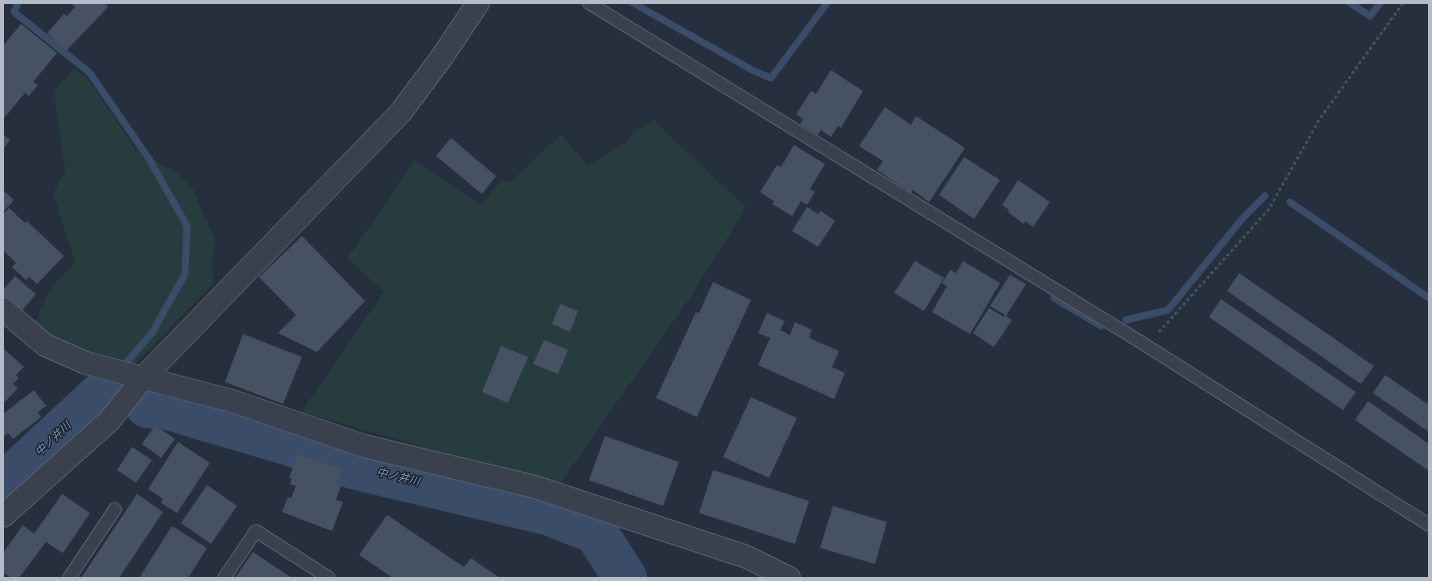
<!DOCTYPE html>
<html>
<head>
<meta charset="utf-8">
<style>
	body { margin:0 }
	#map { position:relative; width:1432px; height:581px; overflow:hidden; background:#252f3e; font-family:Inter,sans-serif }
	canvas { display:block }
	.frame { position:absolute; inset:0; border:4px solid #b5bcc9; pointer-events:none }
</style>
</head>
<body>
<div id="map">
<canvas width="1432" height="581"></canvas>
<div class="frame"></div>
</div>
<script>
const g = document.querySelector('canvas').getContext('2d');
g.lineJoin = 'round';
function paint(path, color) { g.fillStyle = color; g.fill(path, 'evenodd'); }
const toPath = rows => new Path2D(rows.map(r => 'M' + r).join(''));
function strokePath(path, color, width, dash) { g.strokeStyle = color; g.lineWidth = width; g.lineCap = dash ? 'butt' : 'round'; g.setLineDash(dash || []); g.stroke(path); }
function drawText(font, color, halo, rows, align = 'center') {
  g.font = font + ' Inter,"Noto Sans JP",sans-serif'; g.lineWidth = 3; g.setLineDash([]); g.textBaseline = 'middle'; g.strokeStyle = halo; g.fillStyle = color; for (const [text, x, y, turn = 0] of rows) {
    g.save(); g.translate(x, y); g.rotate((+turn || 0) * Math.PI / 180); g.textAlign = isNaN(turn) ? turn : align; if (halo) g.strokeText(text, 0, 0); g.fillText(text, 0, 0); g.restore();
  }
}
const green = toPath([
	[75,69,89,80,135,149,174,171,192,187,215,240,212,264,213,284,133,366,77,351,35,324,49,290,75,262,53,193,65,172,54,90],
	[655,118,658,124,746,208,687,302,559,485,301,412,384,292,347,259,414,161,481,204,502,180,510,182,561,135,588,165,626,143,633,133]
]);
const stream = toPath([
	[18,3,14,12,90,73,149,159,187,226,185,274,152,333,126,363],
	[633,3,754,71,771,78,827,3],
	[1350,3,1370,16,1380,3],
	[1290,202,1429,298],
	[1054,298,1101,326],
	[1126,320,1168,310,1242,219,1265,196]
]);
const river = toPath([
	[147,406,164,407,290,444,353,467,547,513,596,532,625,578],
	[3,485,103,392]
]);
const building = toPath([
	[71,3,105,3,108,7,66,51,47,33,64,14,67,16,75,7],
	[21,24,57,53,33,82,38,85,29,96,25,93,5,117,3,115,3,46],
	[831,70,863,91,841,128,838,126,831,137,821,130,818,135,800,124,803,119,796,114,811,91,816,94],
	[885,107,911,125,916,116,965,148,929,202,913,190,911,193,877,170,883,161,859,146],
	[3,134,10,140,3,149],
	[451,138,496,176,482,194,436,156],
	[794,145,825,164,810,189,815,192,807,205,801,201,792,216,772,204,774,201,760,192,777,165,781,167],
	[964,157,1000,180,974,219,939,195],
	[1018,180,1050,202,1033,227,1025,221,1024,224,1008,212,1009,210,1002,205],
	[3,190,14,200,3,212],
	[807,207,818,214,821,211,835,221,818,247,792,231],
	[9,208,25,223,27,221,64,256,37,284,29,277,26,280,12,267,16,263,3,250,3,214],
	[302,236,365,301,317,352,278,333,296,315,259,277],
	[915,261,944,278,924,311,894,293],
	[963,261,1000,283,970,334,932,312,947,286,942,283,950,270,956,273],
	[1239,273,1374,366,1361,384,1227,291],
	[1010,275,1026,284,1006,316,1012,320,994,347,973,333,989,308,1004,317,1005,315,990,306],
	[15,276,36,294,20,313,3,298,3,290],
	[713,282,751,300,697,417,656,398,696,312,699,313],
	[1221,299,1356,392,1343,410,1209,317],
	[560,304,578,311,570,332,552,324],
	[767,313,785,321,780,330,790,335,795,322,812,330,809,338,839,351,832,367,845,373,834,399,758,365,770,338,758,333],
	[243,334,302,357,283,404,225,382],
	[544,340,568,350,558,374,533,364],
	[501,346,528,357,508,403,482,392],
	[3,348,24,367,16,375,19,378,13,384,18,388,5,402,3,400],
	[1385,375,1429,405,1429,432,1373,393],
	[34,390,46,406,38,412,41,417,13,439,8,433,5,436,3,433,3,414],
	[751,397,797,418,769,478,723,457],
	[1368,401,1429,444,1429,471,1355,420],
	[155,425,175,439,161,458,142,444],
	[605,436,679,462,663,506,589,480],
	[178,442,210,463,177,513,161,503,163,499,148,489],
	[132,447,152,460,136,483,117,470],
	[298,454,343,470,337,484,341,486,336,500,343,502,332,531,282,512,288,497,291,498,296,486,290,484,292,478,289,478],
	[713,470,809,501,795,544,699,513],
	[207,485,237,506,211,544,181,523],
	[62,494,90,513,63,553,46,542,19,578,11,578,3,572,3,553,23,525,34,534],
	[137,494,163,512,119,578,81,578],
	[833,506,887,522,875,564,820,548],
	[387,515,464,567,471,558,500,578,393,578,359,555],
	[172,526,207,548,188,578,139,578],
	[253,552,292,578,235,578]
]);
const path = toPath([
	[1159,332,1269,209,1319,120,1403,3]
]);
const service = toPath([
	[589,3,1139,341,1429,525],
	[69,578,115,509],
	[224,578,256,531,329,578]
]);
const minor = toPath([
	[3,309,45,345,86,363,232,401,364,446,535,487,747,557,789,578],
	[3,516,109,421,144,377]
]);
const tertiary = toPath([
	[144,377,401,112,442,57,478,3]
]);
const waterNames = [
	["中ノ井川",53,439,-43],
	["中ノ井川",398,477,13]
];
paint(green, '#273c3f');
strokePath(stream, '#3a4c67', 7);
strokePath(river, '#3a4c67', 44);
paint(building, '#465162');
strokePath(service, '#575f6c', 14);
strokePath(minor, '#575f6c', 24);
strokePath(tertiary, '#575f6c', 24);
strokePath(path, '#45595c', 2.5, [3, 3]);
strokePath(service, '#39414e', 12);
strokePath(minor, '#39414e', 22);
strokePath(tertiary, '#39414e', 22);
drawText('italic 11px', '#7c91b1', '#1e2633', waterNames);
</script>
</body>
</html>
